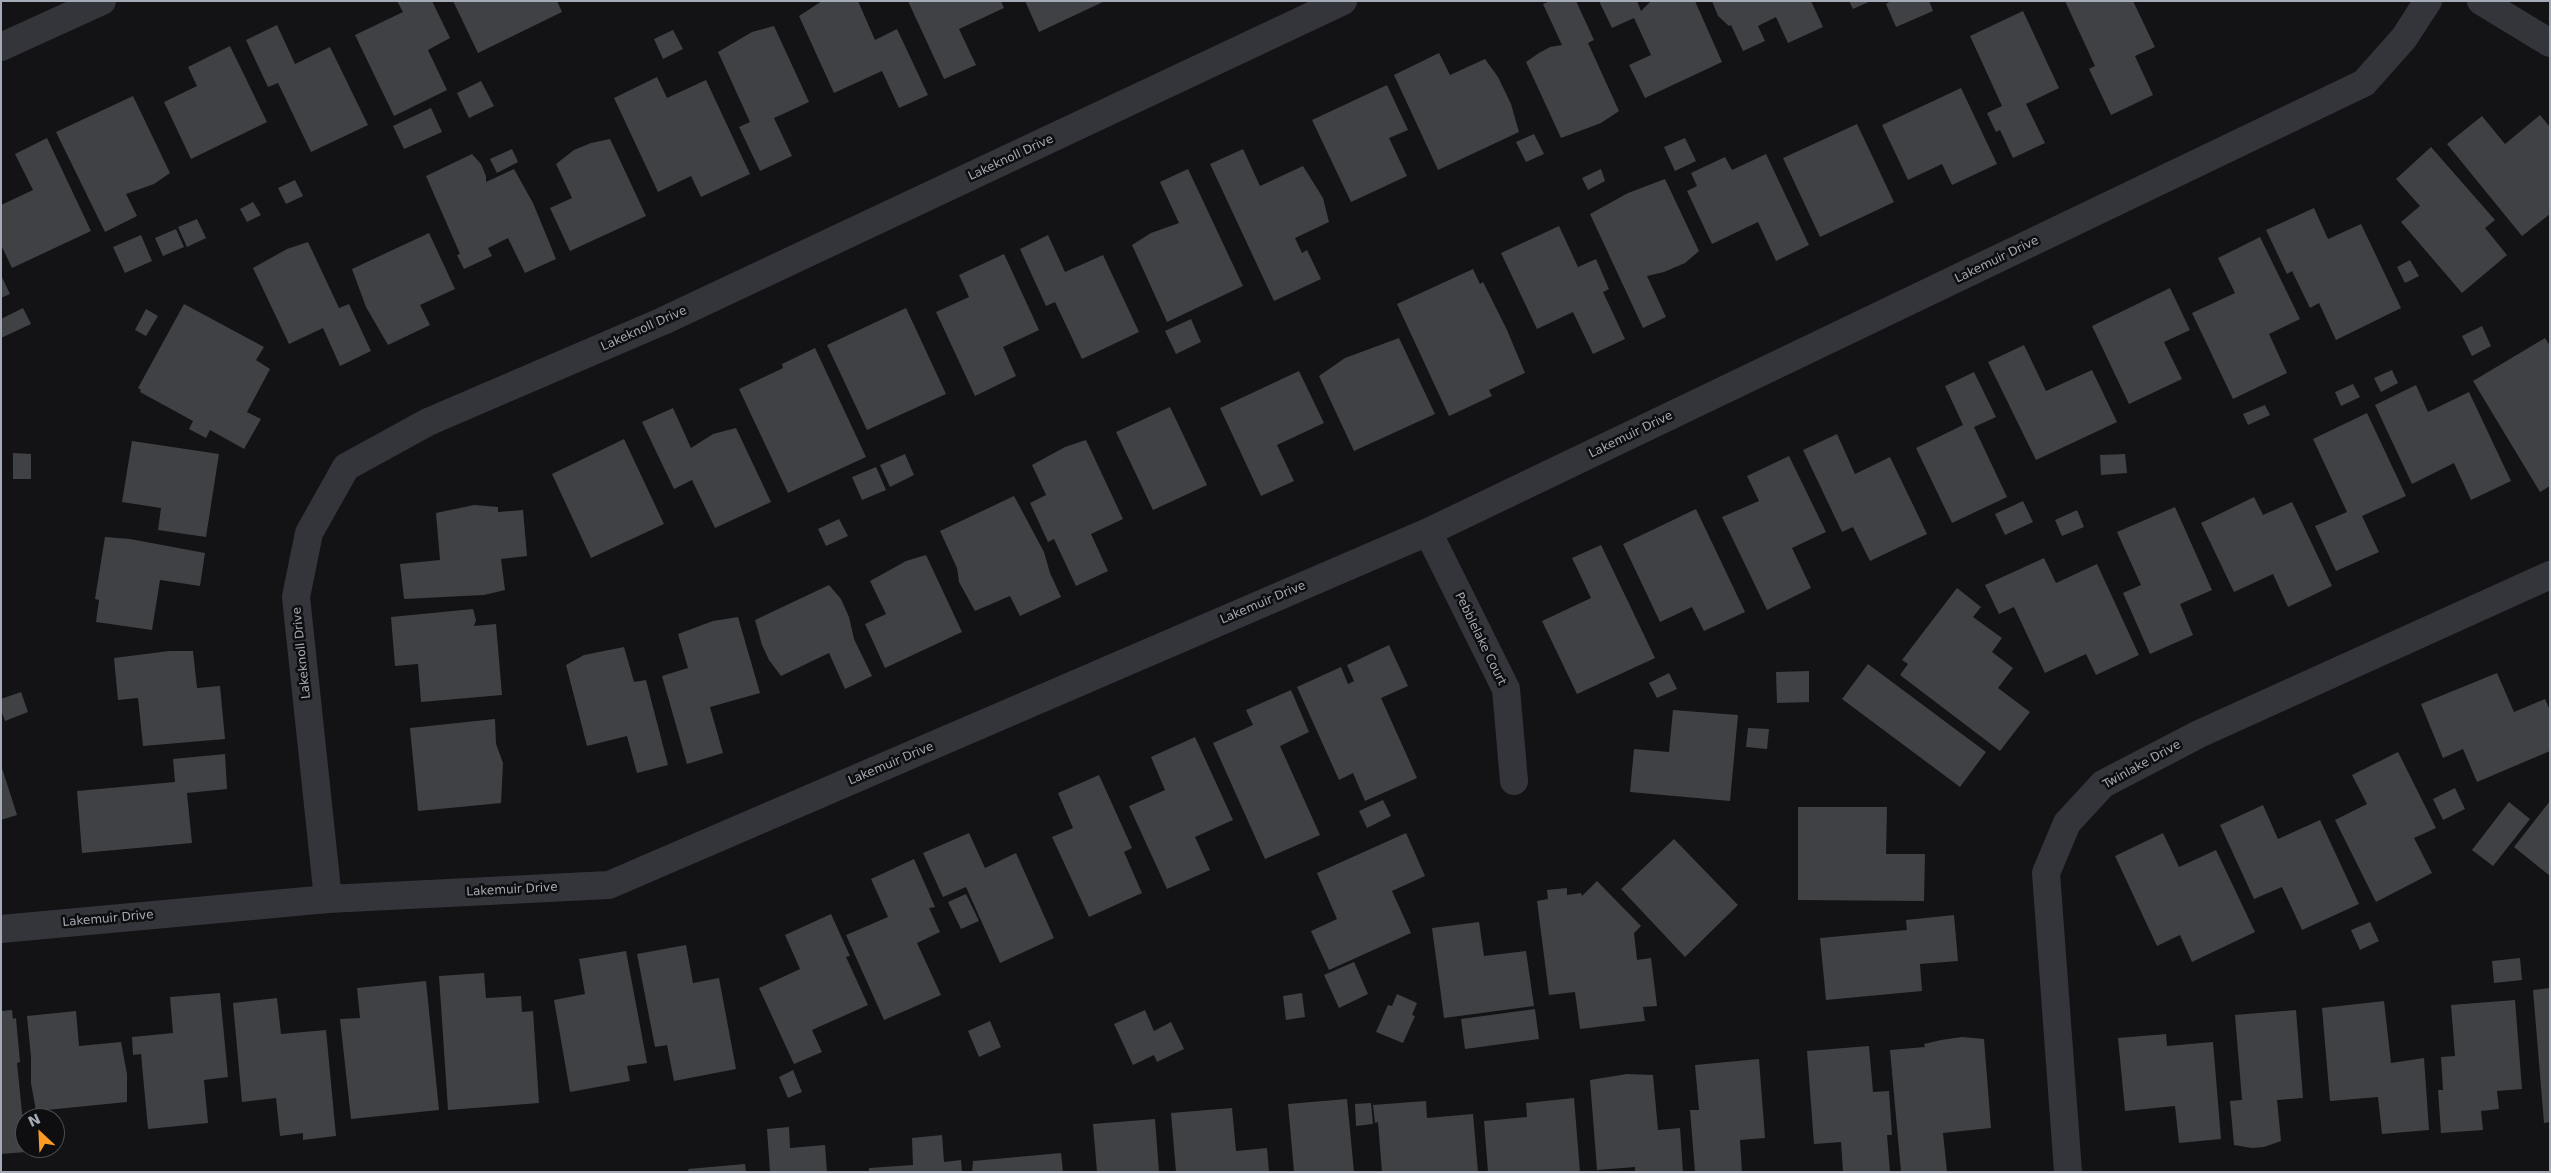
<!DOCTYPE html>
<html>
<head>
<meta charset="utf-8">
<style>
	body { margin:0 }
	#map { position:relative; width:2551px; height:1173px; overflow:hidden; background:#131315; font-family:"DejaVu Sans",sans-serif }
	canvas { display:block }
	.frame { position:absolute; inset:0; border:2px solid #a4abb6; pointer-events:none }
	.north { position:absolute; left:15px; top:1108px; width:50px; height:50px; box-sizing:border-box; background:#0e0e10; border:1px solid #4a4d52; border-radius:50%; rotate:335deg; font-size:14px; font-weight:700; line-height:20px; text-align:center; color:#a4abb6 }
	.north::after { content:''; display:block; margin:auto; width:18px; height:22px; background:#fc9a23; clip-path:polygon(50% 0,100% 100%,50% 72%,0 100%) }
</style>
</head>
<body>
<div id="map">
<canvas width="2551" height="1173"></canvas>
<div class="frame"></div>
<div class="north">N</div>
</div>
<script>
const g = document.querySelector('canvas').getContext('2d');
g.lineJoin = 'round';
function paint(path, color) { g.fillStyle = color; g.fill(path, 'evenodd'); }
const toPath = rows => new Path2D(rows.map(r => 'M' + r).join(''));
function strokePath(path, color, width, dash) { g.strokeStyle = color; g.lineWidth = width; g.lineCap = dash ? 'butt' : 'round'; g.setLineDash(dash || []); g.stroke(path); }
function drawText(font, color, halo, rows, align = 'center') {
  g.font = font + ' "DejaVu Sans",sans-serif'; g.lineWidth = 5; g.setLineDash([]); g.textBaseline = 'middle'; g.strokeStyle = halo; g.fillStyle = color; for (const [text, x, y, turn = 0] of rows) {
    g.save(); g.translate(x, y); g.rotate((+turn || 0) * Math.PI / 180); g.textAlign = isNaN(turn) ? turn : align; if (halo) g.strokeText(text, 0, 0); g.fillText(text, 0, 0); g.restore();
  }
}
const building = toPath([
	[397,1,432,1,450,38,428,50,447,90,394,116,355,35,403,12],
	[453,1,557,1,562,12,478,53],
	[822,1,858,1,875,40,897,29,928,95,899,108,882,71,834,93,799,16],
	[908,1,1001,1,1004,8,959,29,976,65,944,79],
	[1025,1,1105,1,1039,32],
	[1550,1,1576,1,1594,40,1588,43,1619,111,1601,123,1561,138,1526,62,1539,53,1550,47,1562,45,1543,4],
	[1599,1,1637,1,1641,11,1651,1,1695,1,1722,62,1645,98,1629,65,1651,55,1634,18,1612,28],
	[1712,1,1811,1,1823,27,1788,43,1776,17,1758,26,1765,41,1743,51,1731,25,1729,26,1718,16],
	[1849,1,1871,1,1853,9],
	[1891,1,1929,1,1933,11,1896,27,1886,4],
	[2065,1,2133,1,2155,47,2135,56,2153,95,2111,115,2089,69,2095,66],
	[2023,11,2059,88,2026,104,2045,143,2013,158,2000,130,1996,132,1987,113,2002,106,1970,36],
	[277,25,295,64,330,47,368,125,311,152,278,83,268,87,246,40],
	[774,26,809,102,774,118,792,156,760,171,739,127,750,122,718,52,752,32],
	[673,30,683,49,663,59,654,39],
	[230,46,267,122,191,159,164,102,197,86,188,67],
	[1439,53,1450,75,1485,59,1498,77,1511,104,1519,132,1438,170,1394,75],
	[657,77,667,98,706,80,750,174,701,197,691,176,658,192,614,98],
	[481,81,494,106,469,118,457,93],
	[1387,85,1408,130,1389,138,1407,176,1351,202,1312,120],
	[1961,88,1997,164,1952,185,1942,164,1908,180,1882,125],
	[133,96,170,173,154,184,126,194,137,216,105,232,56,132],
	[431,108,442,132,404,149,393,126],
	[2540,115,2550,127,2550,214,2522,236,2447,144,2482,116,2505,144],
	[1857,124,1894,202,1820,237,1783,158],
	[1534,134,1544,154,1526,162,1516,142],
	[47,138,91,231,12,268,1,245,1,205,33,190,15,154],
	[1685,138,1696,161,1675,171,1664,147],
	[610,139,646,216,570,251,550,208,572,198,556,164,574,150,591,143],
	[2431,147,2495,220,2485,228,2507,255,2462,293,2401,222,2420,206,2396,179],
	[512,149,518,162,497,173,490,159],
	[1243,149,1260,186,1303,166,1323,198,1329,222,1295,238,1302,253,1307,250,1321,279,1274,301,1210,164],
	[472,154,481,164,486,176,486,182,514,169,533,203,556,259,525,273,508,238,488,248,492,256,464,269,457,255,460,254,426,176],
	[1766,154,1809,245,1776,261,1758,222,1712,244,1687,191,1697,186,1691,173,1725,157,1732,170],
	[1188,169,1243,286,1167,322,1132,245,1151,233,1179,223,1160,182],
	[1601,169,1605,181,1588,190,1582,178],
	[1665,179,1699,251,1685,263,1664,272,1647,276,1666,317,1643,328,1590,214,1628,193],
	[295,180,303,196,286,204,278,188],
	[253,202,261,215,247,222,240,209],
	[2314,208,2328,239,2361,224,2401,308,2336,340,2319,303,2310,308,2292,271,2287,274,2266,230],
	[197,219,206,238,187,247,178,227],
	[1559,226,1578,267,1596,259,1609,289,1603,292,1625,339,1593,354,1573,312,1537,329,1501,253],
	[176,229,184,247,163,256,155,238],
	[429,233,455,289,420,305,430,325,388,345,366,307,352,269],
	[141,235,152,261,125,273,113,247],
	[1048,235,1065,272,1103,255,1139,332,1082,359,1055,302,1046,306,1020,249],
	[2260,237,2300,319,2269,334,2287,373,2233,399,2192,313,2235,293,2218,258],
	[308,242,339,308,349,304,371,351,340,366,323,328,289,344,253,268,287,249],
	[1004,254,1039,330,1003,347,1016,376,975,396,936,312,969,297,959,275],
	[2410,260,2419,276,2405,283,2397,267],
	[1473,269,1480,284,1483,282,1507,330,1525,373,1489,390,1492,396,1449,416,1397,304],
	[1,275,10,294,1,298],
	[2170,288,2190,330,2164,342,2182,379,2129,404,2092,326],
	[184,304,264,347,256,360,270,369,247,412,261,419,244,449,210,430,206,438,189,429,193,421,140,392,141,390,138,388],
	[23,308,31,324,1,338,1,319],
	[906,308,946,394,867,430,827,345],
	[146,309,158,316,146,336,135,330],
	[1191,319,1201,342,1176,354,1165,331],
	[2482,326,2491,346,2472,356,2462,336],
	[1399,338,1435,414,1354,451,1319,376,1345,358],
	[2545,338,2550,346,2550,486,2540,492,2473,381],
	[2024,345,2046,391,2092,370,2117,422,2036,460,1988,362],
	[815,348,866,457,788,493,739,389,783,368,782,364],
	[2392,370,2398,383,2381,392,2374,378],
	[1299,371,1324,423,1277,445,1294,481,1261,496,1220,408],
	[1974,372,1996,417,1974,427,2007,497,1952,523,1916,448,1963,425,1945,386],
	[2353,384,2360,397,2341,406,2335,392],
	[2416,385,2428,412,2469,392,2511,481,2471,500,2454,463,2412,484,2375,405],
	[2265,405,2270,415,2248,425,2243,414],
	[1170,407,1207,485,1153,510,1116,432],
	[673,408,691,448,713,434,736,428,771,502,715,528,692,480,674,489,642,422],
	[2367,413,2406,496,2362,516,2379,552,2336,571,2315,526,2347,512,2313,439],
	[1837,434,1855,474,1890,457,1927,534,1870,561,1853,527,1842,532,1803,450],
	[624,439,664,524,591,558,552,474],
	[1086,440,1123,519,1091,534,1108,571,1076,586,1054,539,1048,542,1030,503,1046,495,1032,465,1065,447],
	[132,441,219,454,206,537,158,530,161,508,122,502],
	[13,453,31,454,31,479,13,479],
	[905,454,914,475,890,487,880,465],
	[2125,454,2127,473,2101,475,2100,455],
	[1789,456,1826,532,1792,548,1811,588,1767,610,1722,517,1759,501,1747,476],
	[876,467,886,490,862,500,852,477],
	[1014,496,1044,552,1050,573,1061,597,1020,616,1010,596,975,611,959,582,957,568,940,531],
	[2254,497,2263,515,2292,502,2332,586,2288,607,2273,574,2234,592,2201,523],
	[2023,501,2033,522,2005,535,1995,514],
	[474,505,498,507,498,512,523,510,527,556,501,559,505,590,484,595,404,599,400,564,440,560,436,513],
	[2175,507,2212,590,2180,604,2193,635,2150,654,2123,593,2141,585,2117,532],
	[1696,509,1745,612,1704,631,1692,607,1660,622,1623,544],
	[2077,510,2084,527,2062,536,2055,520],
	[839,519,848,536,826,546,818,529],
	[105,537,130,539,205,553,200,586,160,580,152,630,96,622,99,600,95,599],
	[1601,545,1655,658,1577,694,1542,621,1591,598,1572,558],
	[926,555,962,632,885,668,865,624,886,614,870,581,906,561],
	[2044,558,2056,583,2097,564,2139,655,2096,675,2086,654,2045,673,2014,607,1999,614,1985,585],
	[829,585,841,599,849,617,854,639,872,676,845,689,829,653,781,676,769,660,762,645,755,620],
	[1957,588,1981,607,1973,617,2002,638,1992,652,2013,668,1998,688,2030,712,2000,751,1900,675,1908,664,1902,660],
	[473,609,476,620,474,626,496,624,502,695,421,702,418,664,395,666,391,617],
	[738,617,760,693,710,707,723,753,687,764,662,676,688,668,678,634,713,621],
	[1389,645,1408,686,1381,698,1417,778,1365,801,1353,773,1339,780,1297,687,1341,667,1348,684,1354,681,1347,665],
	[624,647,634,682,646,680,668,765,637,773,627,736,587,746,566,665,584,655],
	[169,651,193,651,197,688,220,686,225,739,143,746,138,698,118,700,114,658],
	[1868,664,1986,752,1960,787,1842,699],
	[1809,671,1809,702,1777,703,1776,672],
	[1669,673,1677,689,1657,698,1649,683],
	[2497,673,2514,712,2545,699,2550,710,2550,751,2477,782,2463,749,2443,758,2421,704],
	[1291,690,1309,732,1280,746,1320,835,1265,859,1213,743,1253,725,1246,710],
	[21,692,28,712,5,721,1,710,1,699],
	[1673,710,1738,715,1730,801,1630,792,1634,749,1669,752],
	[495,719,496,744,503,763,501,803,418,811,410,728],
	[1748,728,1769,729,1767,749,1746,747],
	[1195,737,1233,820,1195,837,1210,870,1167,889,1129,806,1165,790,1151,757],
	[2398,752,2436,828,2414,838,2432,873,2376,902,2335,820,2367,804,2352,775],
	[225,754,227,789,187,793,192,843,82,853,77,791,175,782,173,759],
	[1,765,17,815,1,820],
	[1099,775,1132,848,1124,852,1142,893,1089,917,1052,837,1073,828,1058,793],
	[2455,788,2465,809,2443,820,2433,799],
	[1383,800,1391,816,1367,828,1359,811],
	[2550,801,2550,876,2514,847],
	[2509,802,2530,819,2493,866,2472,850],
	[2263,805,2278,839,2320,820,2359,904,2302,930,2282,887,2254,899,2220,825],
	[1798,807,1887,807,1886,854,1925,854,1924,901,1798,900],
	[969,833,985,868,1016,853,1054,938,1000,963,966,887,943,897,923,853],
	[1406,833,1425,876,1392,891,1411,933,1329,970,1311,931,1337,919,1317,873],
	[2163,833,2179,867,2216,850,2255,932,2192,962,2180,935,2157,946,2115,856],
	[1674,839,1738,905,1685,957,1621,889],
	[914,859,935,907,929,908,940,932,917,943,941,995,884,1020,846,935,888,917,871,879],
	[1597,881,1641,926,1634,933,1637,960,1651,958,1657,1006,1643,1007,1645,1021,1580,1029,1575,992,1549,995,1537,901,1548,899,1547,890,1567,888,1567,895,1581,893,1582,896],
	[966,894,979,921,961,929,948,902],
	[831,914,850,956,846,957,868,1005,812,1030,822,1052,794,1064,759,988,800,969,785,935],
	[1954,915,1958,961,1920,964,1922,991,1826,1000,1820,938,1907,930,1906,920],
	[1479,922,1484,956,1526,951,1534,1006,1444,1018,1432,928],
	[2370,922,2379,941,2360,950,2351,930],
	[686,945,693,983,719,978,736,1069,674,1081,667,1045,655,1047,637,954],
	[626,951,647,1063,627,1066,630,1081,570,1092,554,1000,585,994,579,959],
	[2520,958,2522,980,2494,983,2492,961],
	[1354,962,1368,994,1339,1008,1324,975],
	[484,973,486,998,521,996,522,1012,533,1011,539,1103,448,1110,439,976],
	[426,981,439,1110,351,1119,340,1019,360,1018,357,988],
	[2550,988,2550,1122,2544,1123,2533,990],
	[220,993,228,1077,204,1080,208,1123,148,1129,141,1054,133,1055,132,1037,173,1033,170,997],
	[1302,993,1305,1017,1286,1020,1283,996],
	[1397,994,1417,1003,1412,1015,1415,1016,1403,1043,1376,1032,1388,1005,1392,1006],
	[277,998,281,1034,326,1030,336,1136,303,1140,303,1133,280,1136,276,1098,242,1102,233,1003],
	[2515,1000,2522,1089,2497,1091,2499,1109,2481,1111,2483,1130,2441,1133,2438,1090,2443,1090,2441,1057,2455,1056,2451,1005],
	[2384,1001,2391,1063,2424,1058,2429,1130,2382,1134,2378,1097,2330,1101,2322,1008],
	[1535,1009,1539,1039,1465,1049,1461,1019],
	[12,1010,13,1019,16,1018,20,1062,17,1063,26,1152,1,1154,1,1011],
	[1145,1010,1154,1031,1171,1022,1184,1049,1157,1062,1154,1055,1133,1065,1114,1024],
	[2296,1010,2303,1098,2277,1100,2281,1141,2264,1147,2252,1148,2234,1145,2230,1101,2242,1100,2235,1015],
	[76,1011,79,1046,121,1042,127,1074,127,1102,36,1111,31,1083,31,1057,27,1016],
	[990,1021,1001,1047,979,1057,968,1031],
	[2166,1034,2167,1046,2213,1042,2221,1139,2179,1143,2175,1106,2125,1111,2118,1038],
	[1962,1037,1984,1039,1991,1128,1943,1133,1947,1172,1901,1172,1890,1050,1925,1047,1924,1044,1941,1040],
	[1869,1046,1873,1092,1889,1091,1892,1135,1887,1135,1890,1172,1843,1172,1841,1142,1814,1144,1807,1051],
	[1759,1059,1765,1138,1740,1140,1742,1172,1695,1172,1690,1110,1699,1110,1695,1065],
	[793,1070,802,1092,788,1098,779,1077],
	[1627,1074,1653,1075,1658,1130,1680,1128,1683,1172,1635,1172,1635,1167,1597,1170,1590,1080],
	[1574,1098,1580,1172,1488,1172,1484,1121,1527,1117,1526,1103],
	[1347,1099,1354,1172,1294,1172,1288,1104],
	[1426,1101,1427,1118,1473,1114,1478,1172,1382,1172,1378,1122,1375,1123,1373,1105],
	[1371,1103,1373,1124,1356,1126,1355,1104],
	[1232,1108,1236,1151,1267,1148,1269,1172,1176,1172,1171,1113],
	[1155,1119,1159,1172,1097,1172,1093,1124],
	[789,1127,790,1148,825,1145,827,1172,770,1172,767,1129],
	[942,1135,944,1162,961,1160,962,1172,869,1172,869,1168,913,1165,912,1138],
	[1061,1153,1063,1172,972,1172,973,1161],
	[745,1164,746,1172,689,1172,688,1169]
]);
const minor = toPath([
	[2481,1,2550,43],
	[1,47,102,1],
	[1428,532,1506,689,1514,781],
	[328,899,296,597,309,533,346,467,428,422,663,321,1343,1],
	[1,929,328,899,609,885,1428,532,2364,83,2404,38,2428,1],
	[2068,1172,2046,873,2067,823,2103,784,2199,734,2550,575]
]);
const streetNames = [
	["Lakeknoll Drive",1011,158,-25],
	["Lakemuir Drive",1997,260,-26],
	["Lakeknoll Drive",644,329,-24],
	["Lakemuir Drive",1631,435,-26],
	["Lakemuir Drive",1263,603,-23],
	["Pebblelake Court",1480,639,64],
	["Lakeknoll Drive",302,653,-96],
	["Lakemuir Drive",891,764,-23],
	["Twinlake Drive",2142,765,-29],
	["Lakemuir Drive",512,890,-3],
	["Lakemuir Drive",108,919,-5]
];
paint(building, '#3f4145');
strokePath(minor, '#34353a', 28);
drawText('12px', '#a4abb6', '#0e0e10', streetNames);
</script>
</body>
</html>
